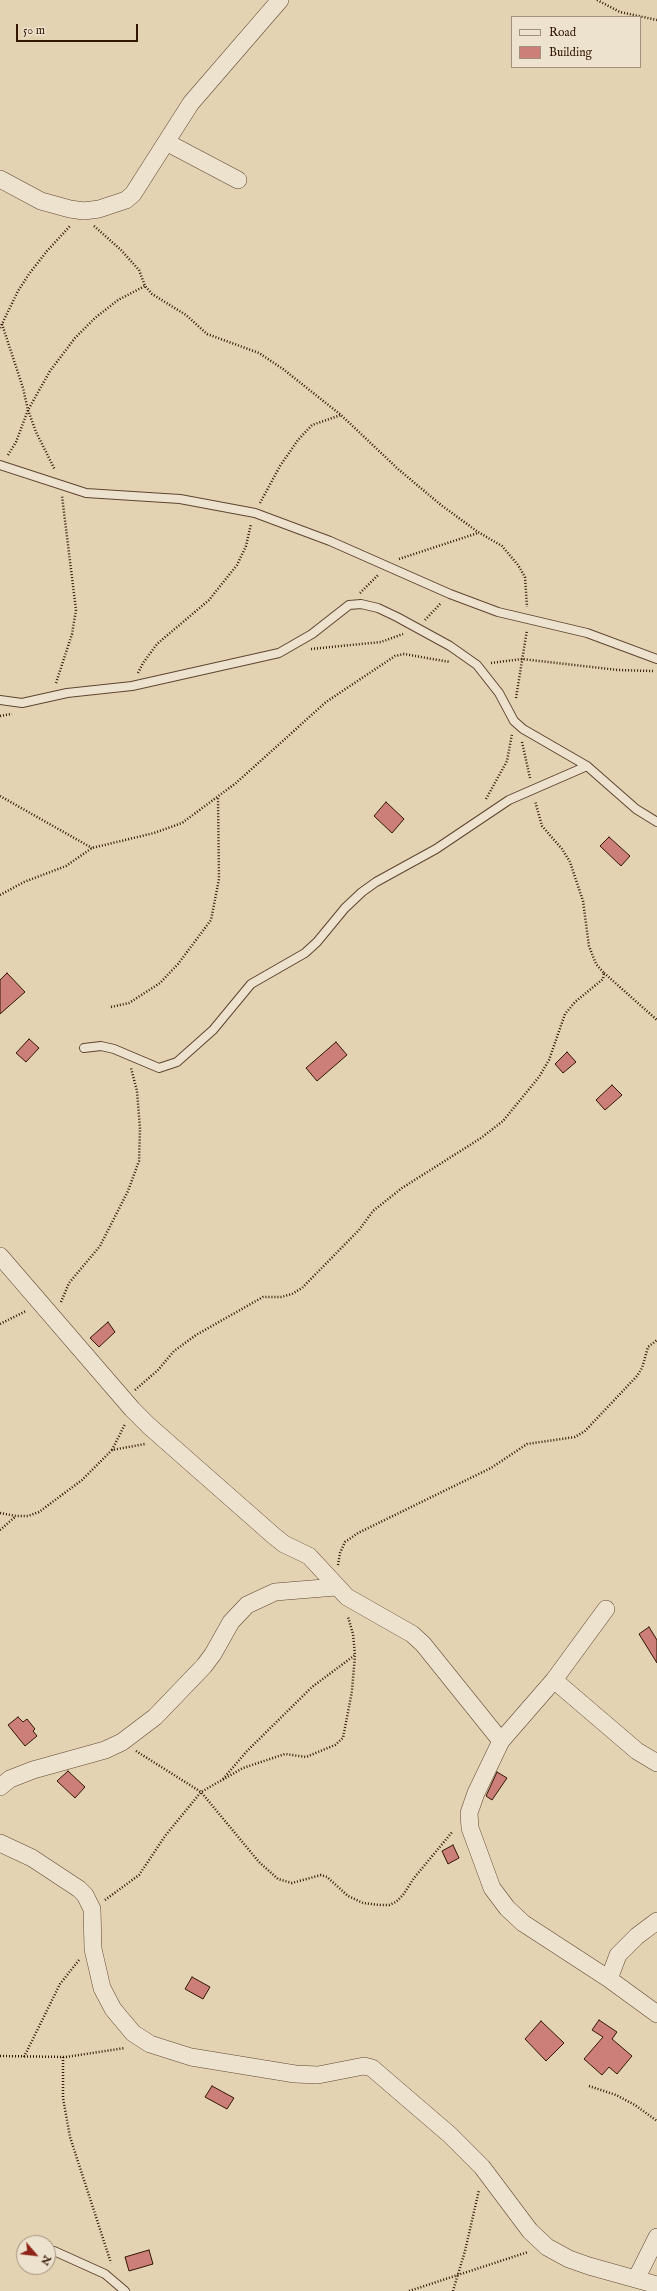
<!DOCTYPE html>
<html>
<head>
<meta charset="utf-8">
<style>
	body { margin:0 }
	#map { position:relative; width:657px; height:2291px; overflow:hidden; background:#e3d3b3; font-family:"IM FELL English",serif }
	canvas { display:block }
	.legend { position:absolute; left:511px; top:16px; width:130px; height:52px; box-sizing:border-box; background:#ede2ce; border:1px solid #a3907d; margin:0; padding:5px 7px; list-style:none; font-size:12px; color:#331604 }
	.legend li { display:flex; align-items:center; gap:8px; height:20px }
	.legend b { width:20px; border:1px solid #a3907d }
	.north { position:absolute; left:16px; top:2235px; width:40px; height:40px; box-sizing:border-box; background:#ede2ce; border:1px solid #a3907d; border-radius:50%; rotate:118deg; font-size:11px; font-weight:700; line-height:16px; text-align:center; color:#331604 }
	.north::after { content:''; display:block; margin:auto; width:14px; height:18px; background:#8f2418; clip-path:polygon(50% 0,100% 100%,50% 72%,0 100%) }
	.scale { position:absolute; left:16px; top:24px; width:122px; height:18px; box-sizing:border-box; border:2px solid #331604; border-top:0; padding-left:5px; font-size:12px; line-height:14px; white-space:nowrap; color:#331604; -webkit-text-stroke:3px #ede2ce; paint-order:stroke }
</style>
</head>
<body>
<div id="map">
<canvas width="657" height="2291"></canvas>
<ul class="legend">
<li><b style="height:5px;background:#ede2ce"></b>Road</li>
<li><b style="height:11px;background:#cb7f78"></b>Building</li>
</ul>
<div class="north">N</div>
<div class="scale">50 m</div>
</div>
<script>
const g = document.querySelector('canvas').getContext('2d');
g.lineJoin = 'round';
function paint(path, color) { g.fillStyle = color; g.fill(path, 'evenodd'); }
const toPath = rows => new Path2D(rows.map(r => 'M' + r).join(''));
function strokePath(path, color, width, dash) { g.strokeStyle = color; g.lineWidth = width; g.lineCap = dash ? 'butt' : 'round'; g.setLineDash(dash || []); g.stroke(path); }
const building = toPath([
	[386,802,404,819,392,833,374,816,386,802],
	[609,837,630,856,621,866,600,846,609,837],
	[7,973,25,992,0,1014,0,980,7,973],
	[29,1039,39,1048,26,1062,16,1053,29,1039],
	[336,1042,347,1055,317,1081,306,1068,336,1042],
	[567,1052,576,1062,563,1073,555,1064,567,1052],
	[612,1085,622,1095,605,1110,596,1100,612,1085],
	[108,1322,115,1332,99,1347,90,1338,108,1322],
	[649,1627,657,1640,657,1663,639,1634,649,1627],
	[18,1717,23,1722,27,1719,35,1729,33,1731,37,1736,25,1746,8,1725,18,1717],
	[68,1771,85,1787,75,1798,57,1781,68,1771],
	[497,1772,507,1778,492,1800,486,1796,497,1772],
	[453,1845,459,1858,448,1864,442,1851,453,1845],
	[192,1977,210,1987,203,1999,185,1989,192,1977],
	[599,2020,617,2032,612,2039,632,2056,617,2074,609,2067,602,2075,584,2059,603,2037,592,2030,599,2020],
	[541,2021,564,2043,546,2061,525,2039,541,2021],
	[212,2086,234,2098,227,2109,205,2097,212,2086],
	[149,2250,153,2264,129,2271,125,2257,149,2250]
]);
const path = toPath([
	[597,0,620,12,657,20],
	[94,226,121,250,139,270,145,286,152,294,186,315,207,334,259,353,283,369,341,415,398,469,441,505,478,532,502,546,518,565,525,577,527,607],
	[2,324,23,388,28,410,36,432,55,470],
	[0,328,18,291,29,274,47,251,71,225],
	[8,455,16,442,28,410,50,371,75,338,95,318,118,300,145,286],
	[260,503,280,466,298,440,312,425,341,415],
	[399,559,478,533],
	[360,593,378,575],
	[425,620,441,603],
	[311,649,381,642,403,634],
	[491,663,522,659,618,670,653,671],
	[138,673,143,663,157,644,209,600,237,565,246,546,251,524],
	[56,683,72,634,76,610,62,496],
	[516,698,527,630],
	[0,716,12,714],
	[522,742,530,778],
	[0,796,92,848],
	[486,799,507,761,512,734],
	[0,895,24,882,66,866,92,848,154,833,182,823,236,783,326,702,395,656,404,654,450,662],
	[604,973,657,1020],
	[111,1007,129,1003,160,983,178,964,211,920,219,879,218,797],
	[61,1302,69,1283,100,1246,128,1191,139,1161,140,1129,137,1091,131,1068],
	[0,1324,26,1311],
	[135,1390,158,1370,174,1351,196,1335,263,1297,281,1297,292,1294,302,1288,359,1230,373,1211,402,1188,481,1138,503,1121,539,1077,549,1060,565,1014,575,1002,603,979,604,973,596,964,589,946,583,901,570,862,562,849,542,826,535,801],
	[112,1450,125,1424],
	[0,1513,16,1516,28,1516,39,1512,82,1480,112,1450,145,1444],
	[0,1530,15,1517],
	[338,1565,340,1553,345,1542,358,1533,491,1468,527,1444,575,1437,585,1431,637,1376,642,1368,648,1347,657,1340],
	[136,1751,201,1792,259,1862,278,1879,292,1883,321,1875,327,1877,348,1896,363,1903,379,1905,389,1905,396,1902,403,1895,414,1878,453,1831],
	[223,1779,247,1751,312,1687,355,1655],
	[105,1900,139,1875,165,1836,201,1792,243,1768,285,1754,306,1757,335,1745,343,1738,352,1691,355,1655,353,1634,348,1617],
	[0,2056,66,2057,125,2048],
	[24,2057,60,1984,79,1960],
	[63,2057,63,2098,70,2137,111,2263],
	[589,2086,616,2095,635,2105,657,2121],
	[409,2291,528,2252],
	[453,2291,465,2251,479,2190]
]);
const lane = toPath([
	[0,465,86,493,180,499,255,513,330,541,450,594,498,612,587,633,657,659],
	[0,700,22,703,67,693,132,686,279,653,312,634,349,605,361,604,378,608,397,617,450,646,477,665,499,693,514,721,523,729,587,766,636,809,657,822],
	[84,1048,101,1046,114,1049,159,1068,177,1062,213,1030,251,984,305,953,317,942,345,908,362,892,376,882,436,849,509,800,587,766],
	[54,2251,105,2274,125,2291]
]);
const street = toPath([
	[166,142,238,180],
	[0,179,41,201,70,209,84,211,99,209,126,200,133,194,191,103,280,0],
	[0,1256,132,1409,149,1426,274,1536,284,1544,309,1556,347,1597,412,1634,423,1644,501,1741],
	[606,1609,554,1680,501,1741,476,1793,469,1813,470,1828,492,1888,507,1908,523,1923,609,1979,657,2014],
	[554,1680,637,1751,657,1763],
	[0,1787,10,1779,33,1770,105,1750,122,1742,155,1717,204,1666,213,1654,231,1622,247,1605,275,1592,336,1587],
	[0,1843,32,1858,79,1889,85,1895,92,1909,93,1949,102,1988,113,2009,133,2033,150,2044,191,2057,295,2074,318,2075,364,2066,372,2068,450,2135,482,2167,530,2231,547,2247,569,2259,589,2266,657,2285],
	[609,1979,618,1955,637,1936,657,1921],
	[636,2279,657,2237]
]);
paint(building, '#cb7f78');
strokePath(building, '#331604', 1);
strokePath(lane, '#5f4530', 10);
strokePath(street, '#5f4530', 18);
strokePath(path, '#331604', 2.5, [1, 2]);
strokePath(lane, '#ede2ce', 8);
strokePath(street, '#ede2ce', 17);
</script>
</body>
</html>
